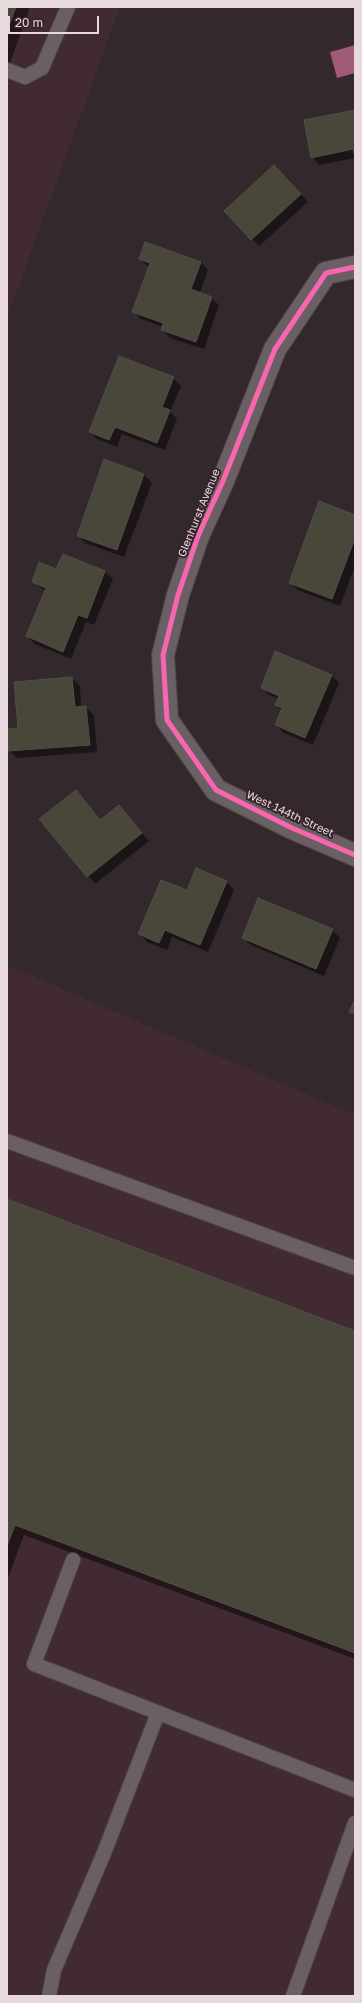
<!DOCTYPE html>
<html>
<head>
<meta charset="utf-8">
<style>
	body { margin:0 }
	#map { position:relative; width:362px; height:2003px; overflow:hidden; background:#33282c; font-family:"Golos Text",sans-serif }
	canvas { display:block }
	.frame { position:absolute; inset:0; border:8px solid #e7d9de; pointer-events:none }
	.scale { position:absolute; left:8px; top:16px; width:91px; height:18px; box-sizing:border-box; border:2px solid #e7d9de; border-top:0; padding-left:5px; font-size:12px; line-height:14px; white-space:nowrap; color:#e7d9de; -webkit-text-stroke:3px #37242b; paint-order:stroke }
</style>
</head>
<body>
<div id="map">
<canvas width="362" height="2003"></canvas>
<div class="frame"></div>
<div class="scale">20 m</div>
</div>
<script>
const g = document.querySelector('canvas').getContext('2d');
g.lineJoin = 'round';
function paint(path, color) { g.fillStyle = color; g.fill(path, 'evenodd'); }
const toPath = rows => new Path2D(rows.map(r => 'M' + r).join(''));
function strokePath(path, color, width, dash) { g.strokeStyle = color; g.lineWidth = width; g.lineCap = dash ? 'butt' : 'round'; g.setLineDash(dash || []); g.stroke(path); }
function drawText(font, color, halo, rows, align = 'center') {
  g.font = font + ' "Golos Text",sans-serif'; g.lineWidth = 4; g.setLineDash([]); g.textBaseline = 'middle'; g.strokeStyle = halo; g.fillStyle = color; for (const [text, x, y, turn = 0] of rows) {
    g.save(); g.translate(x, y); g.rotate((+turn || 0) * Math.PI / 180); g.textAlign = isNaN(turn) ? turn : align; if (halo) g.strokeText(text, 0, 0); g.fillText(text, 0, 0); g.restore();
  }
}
const built = toPath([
	[7,7,120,7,7,318],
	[7,965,355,1115,355,1996,7,1996]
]);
const water = toPath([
	[355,45,355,73,337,78,330,52]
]);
const shadow = toPath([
	[7,7,30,7,10,63,7,62],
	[355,111,355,158,319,165,312,157],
	[282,174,308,202,259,246,252,239],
	[140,259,201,262,208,270,200,293,211,298,219,305,204,349,170,338,162,330,163,327,141,319,134,311,149,267],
	[173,378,181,386,170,412,177,418,165,450,122,434,117,447,97,439,90,432],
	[105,461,144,475,152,483,124,557,85,543,78,535],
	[355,516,355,566,340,606,298,590,290,583],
	[63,555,105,572,113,579,94,625,86,622,71,659,35,644,27,636,45,591,33,581,57,570],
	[331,675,339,683,313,745,284,733,276,725,282,711,276,705,279,699,269,695,262,688],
	[72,678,80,686,81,707,86,707,94,715,97,752,17,758,9,750,19,729],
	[75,791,101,821,119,806,149,841,95,884,41,819],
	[197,870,227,882,234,890,208,952,172,937,167,950,147,942,139,934,188,892],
	[332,930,340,938,324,976,251,945,243,938],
	[7,1200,355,1332,355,1659,24,1535,7,1581]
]);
const building = toPath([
	[7,7,16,7,7,31,7,7],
	[355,110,355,158,353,149,311,158,304,120,355,110],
	[274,165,301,194,251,240,224,211,274,165],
	[145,242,201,262,191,289,212,297,196,342,161,330,163,323,132,312,150,263,139,259,145,242],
	[119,356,174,377,162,407,170,410,157,443,115,427,109,440,89,432,119,356],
	[104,459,144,474,117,550,77,536,104,459],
	[319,501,355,515,355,538,332,599,289,583,319,501],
	[63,554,105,571,87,618,78,615,63,652,26,636,46,588,32,582,39,562,56,569,63,554],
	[275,651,332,675,305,738,275,725,282,708,275,705,279,696,261,688,275,651],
	[72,677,75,707,86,706,90,745,8,751,7,729,18,728,14,682,72,677],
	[76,790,100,820,119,805,142,833,87,877,39,819,76,790],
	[196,868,227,881,200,945,165,930,159,943,138,934,161,880,187,890,196,868],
	[258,898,333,929,316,969,242,938,258,898],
	[355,999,355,1014,349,1012,355,999],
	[7,1199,355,1331,355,1653,15,1525,7,1546,7,1199]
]);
const service = toPath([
	[7,70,25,77,42,68,68,7],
	[7,1141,355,1268],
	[73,1560,34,1664,355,1790],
	[49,1996,54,1970,104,1853,158,1713],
	[293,1996,355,1823]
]);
const minor = toPath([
	[355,267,326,273,275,349,223,481,198,536,178,595,163,655,167,720,216,790,292,828,355,855]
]);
const cycleway = toPath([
	[355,267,326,273,275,349,223,481,198,536,178,595,163,655,167,720,216,790,292,828,355,855]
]);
const streetNames = [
	["Glenhurst Avenue",199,513,-68],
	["West 144th Street",290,814,25]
];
paint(built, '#422a33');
paint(water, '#a05977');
paint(shadow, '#0007');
paint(building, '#49463a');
strokePath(building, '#514e4b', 1);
strokePath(service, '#4f4649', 16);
strokePath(minor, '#4f4649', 24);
strokePath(service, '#6a6063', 14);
strokePath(minor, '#6a6063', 22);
strokePath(cycleway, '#f766af', 5);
drawText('11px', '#e7d9de', '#37242b', streetNames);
</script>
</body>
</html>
